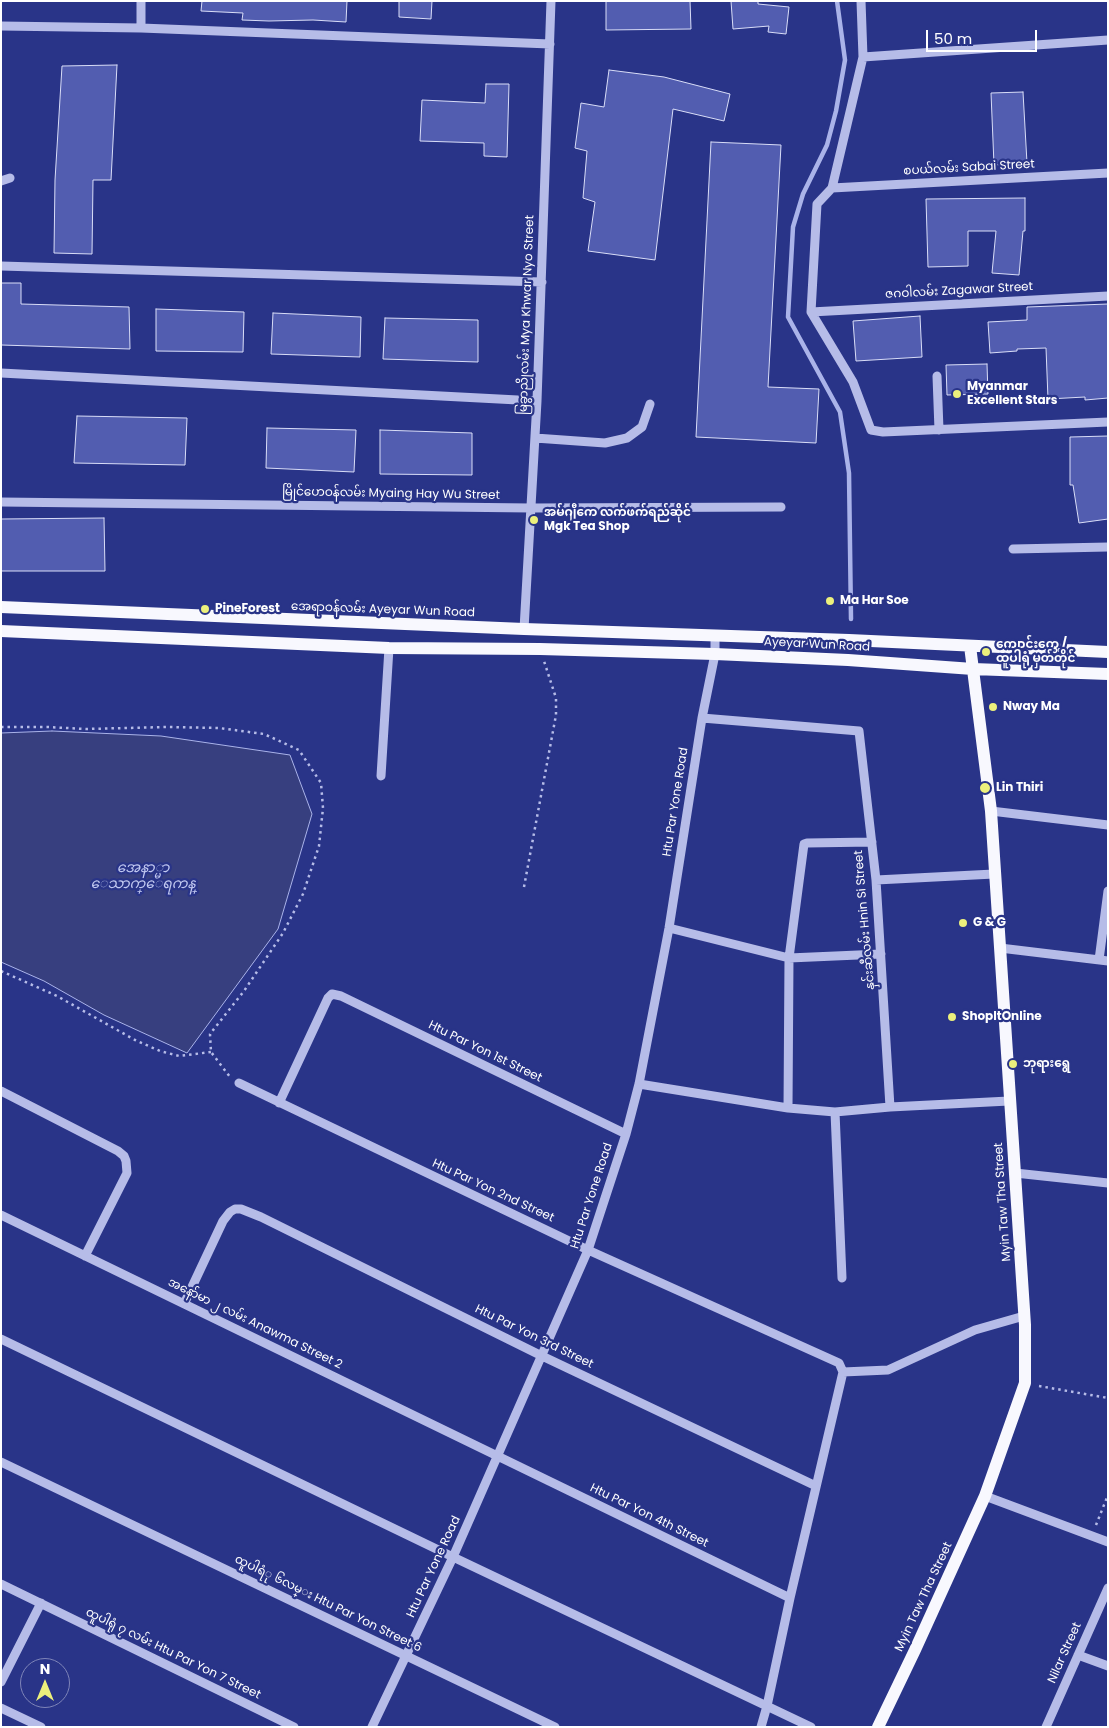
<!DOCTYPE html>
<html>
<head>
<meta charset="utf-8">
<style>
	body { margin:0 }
	#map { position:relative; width:1109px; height:1728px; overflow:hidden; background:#293488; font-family:Poppins,sans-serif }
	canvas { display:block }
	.frame { position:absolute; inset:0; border:2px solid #fff; pointer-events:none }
	.north { position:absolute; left:20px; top:1658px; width:50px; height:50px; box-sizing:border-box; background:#293488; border:1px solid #7f85b8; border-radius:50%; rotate:0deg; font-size:14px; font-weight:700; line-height:20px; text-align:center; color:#fff }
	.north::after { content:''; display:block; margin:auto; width:18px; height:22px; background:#ecf07c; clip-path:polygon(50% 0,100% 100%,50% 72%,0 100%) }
	.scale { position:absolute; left:926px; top:30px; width:111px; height:22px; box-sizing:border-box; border:2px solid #fff; border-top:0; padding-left:6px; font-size:15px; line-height:18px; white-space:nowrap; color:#fff; -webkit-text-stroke:4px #293488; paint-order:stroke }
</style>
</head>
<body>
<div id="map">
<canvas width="1109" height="1728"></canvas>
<div class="frame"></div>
<div class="north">N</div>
<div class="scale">50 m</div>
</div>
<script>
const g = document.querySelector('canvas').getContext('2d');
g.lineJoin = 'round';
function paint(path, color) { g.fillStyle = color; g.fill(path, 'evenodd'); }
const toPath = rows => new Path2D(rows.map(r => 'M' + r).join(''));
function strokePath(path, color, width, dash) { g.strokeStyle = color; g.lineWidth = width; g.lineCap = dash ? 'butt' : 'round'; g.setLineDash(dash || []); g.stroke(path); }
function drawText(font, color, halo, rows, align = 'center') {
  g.font = font + ' Poppins,"Noto Sans Myanmar",sans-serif'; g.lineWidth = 4.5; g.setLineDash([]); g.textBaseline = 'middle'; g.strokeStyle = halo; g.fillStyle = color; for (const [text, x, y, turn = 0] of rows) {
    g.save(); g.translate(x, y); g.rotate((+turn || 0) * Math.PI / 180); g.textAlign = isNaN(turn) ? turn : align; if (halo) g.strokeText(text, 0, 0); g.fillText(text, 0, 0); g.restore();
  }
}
const water = toPath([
	[52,731,161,736,290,755,312,814,278,929,187,1053,104,1015,44,981,1,962,1,733,52,731]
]);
const stream = toPath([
	[837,1,845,60,836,111,827,145,803,194,793,227,788,317,840,412,849,473,851,619]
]);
const building = toPath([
	[202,1,347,1,346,22,313,20,269,21,242,20,243,13,201,11,202,1],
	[399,1,432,1,431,19,399,17,399,1],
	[606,1,690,1,691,29,606,30,606,1],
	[731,1,758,1,758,4,789,7,786,34,768,32,769,26,733,29,731,1],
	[117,65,111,180,93,180,92,254,54,253,55,180,62,66,117,65],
	[609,70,664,77,730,94,724,121,673,109,655,260,588,251,595,202,583,198,587,151,575,148,581,103,604,107,609,70],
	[486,84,509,84,507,157,484,156,484,143,420,141,422,100,485,103,486,84],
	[1023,92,1027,163,994,165,991,93,1023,92],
	[711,142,781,145,768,387,819,389,816,443,696,437,711,142],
	[1025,198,1025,231,1023,231,1019,275,992,273,996,231,968,231,968,266,928,267,926,199,1025,198],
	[1,283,21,283,21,304,129,307,130,349,1,345,1,283],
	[1108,304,1108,398,1085,400,1085,397,1048,399,1046,348,1017,349,1017,351,990,353,988,322,1027,320,1027,307,1108,304],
	[156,309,244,312,243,352,156,351,156,309],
	[273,313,361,317,360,357,271,354,273,313],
	[920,316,922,357,856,361,853,321,920,316],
	[385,318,478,320,478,362,383,359,385,318],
	[987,364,988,394,947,395,946,365,987,364],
	[77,416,187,418,185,465,74,463,77,416],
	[267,428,356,430,354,472,266,468,267,428],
	[380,430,472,433,472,475,380,474,380,430],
	[1108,436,1108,519,1079,523,1073,485,1070,485,1070,437,1108,436],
	[104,518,105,571,1,571,1,519,104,518]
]);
const path = toPath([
	[1,727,47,727,86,729,167,727,219,728,264,734,299,750,321,783,323,808,319,846,303,894,283,933,244,991,210,1034,211,1052,230,1077],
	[524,887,556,715,556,698,544,661],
	[1,971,57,996,135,1040,160,1051,179,1056,211,1052],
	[1039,1386,1108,1398],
	[1096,1525,1108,1495]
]);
const minor = toPath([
	[861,1,863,57,832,188,817,204,811,312,853,382,871,430,883,432,1108,422],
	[1,26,141,28,550,44],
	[141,28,141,1],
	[863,57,1108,40],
	[1,181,10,178],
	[832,188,1108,173],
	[1,266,542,282],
	[811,312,1108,296],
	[1,373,537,401],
	[937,376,939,430],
	[535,438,605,443,627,438,642,427,650,404],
	[1,502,531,508,781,507],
	[1013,549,1108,547],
	[524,629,537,401,551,1],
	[702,718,859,731,876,880,890,1107],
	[381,776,389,648],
	[991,811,1108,825],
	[876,880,994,874],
	[669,928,789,958,881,954],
	[1000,948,1108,961],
	[1099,960,1108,891],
	[239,1083,588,1250,839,1363,843,1372],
	[639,1084,788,1108,835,1112,890,1107,1009,1101],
	[1,1091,118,1151,124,1156,126,1161,127,1173,85,1256],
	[279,1103,328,998,332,994,341,996,626,1134],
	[788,1108,789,958,804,844,807,843,872,842],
	[835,1112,842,1278],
	[1015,1173,1108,1183],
	[1,1215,790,1598],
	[184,1304,223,1221,230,1212,235,1209,241,1209,261,1217,542,1356,816,1486],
	[1,1339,453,1557,811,1727],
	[843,1372,888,1370,975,1330,1024,1316],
	[1,1462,555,1727],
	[985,1496,1108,1542],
	[1,1584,294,1727],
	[1078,1655,1108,1666],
	[1,1682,41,1603],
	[1,1708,41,1727],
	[372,1727,453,1557,588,1250,626,1134,639,1084,669,928,702,718,715,654,715,635],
	[761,1727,767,1706,790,1598,843,1372],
	[1046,1727,1108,1588]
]);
const major = toPath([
	[1,607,524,629,849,640,1108,652],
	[1,631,389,648,540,649,715,654,848,660,973,669,1108,674],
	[878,1727,915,1650,985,1496,1025,1383,1025,1325,991,811,970,646]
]);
const markers = [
	[957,394,5,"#ecf07c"],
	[534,520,5,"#ecf07c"],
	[830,601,5,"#ecf07c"],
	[205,609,5,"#ecf07c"],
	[986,652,5,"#ecf07c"],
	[993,707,5,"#ecf07c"],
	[985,788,6,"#ecf07c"],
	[963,923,5,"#ecf07c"],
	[952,1017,5,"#ecf07c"],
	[1013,1064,5,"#ecf07c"]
];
const streetNames = [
	["စပယ်လမ်း Sabai Street",969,168,-3],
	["ဇဂဝါလမ်း Zagawar Street",959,291,-3],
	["မြခွာညိုလမ်း Mya Khwar Nyo Street",527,315,-88],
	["မြိုင်ဟေဝန်လမ်း Myaing Hay Wu Street",391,494,1],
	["အေရာဝန်လမ်း Ayeyar Wun Road",383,610,2],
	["Ayeyar Wun Road",817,645,3],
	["Htu Par Yone Road",676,802,-81],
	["နှင်းဆီလမ်း Hnin Si Street",865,920,-95],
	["Htu Par Yon 1st Street",485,1052,26],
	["Htu Par Yon 2nd Street",493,1191,25],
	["Htu Par Yone Road",592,1196,-72],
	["Myin Taw Tha Street",1003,1202,-94],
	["အနော်မာ ၂ လမ်း Anawma Street 2",255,1324,26],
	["Htu Par Yon 3rd Street",534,1337,26],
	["Htu Par Yon 4th Street",649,1516,26],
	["Htu Par Yone Road",434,1567,-65],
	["Myin Taw Tha Street",924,1597,-65],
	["ထူပါရံု ၆လမ္း Htu Par Yon Street 6",328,1604,26],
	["Nilar Street",1065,1653,-66],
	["ထူပါရုံ ၇ လမ်း Htu Par Yon 7 Street",173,1654,26]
];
const poiNames = [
	["Myanmar",967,387],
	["Excellent Stars",967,401],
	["အမ်ဂျီကေ လက်ဖက်ရည်ဆိုင်",544,513],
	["Mgk Tea Shop",544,527],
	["Ma Har Soe",840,601],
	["PineForest",215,609],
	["ကျောင်းကွေ့ /",996,645],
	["ထူပါရုံ မှတ်တိုင်",996,659],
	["Nway Ma",1003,707],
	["Lin Thiri",996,788],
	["G & G",973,923],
	["ShopItOnline",962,1017],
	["ဘုရားရွေ",1023,1064]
];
const waterNames = [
	["အေနာ္မာ",143,868],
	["ေသာက္ေရကန္",143,884]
];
paint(water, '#373f7f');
strokePath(water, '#aab3e9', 1);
strokePath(stream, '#aab3e9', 4.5);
paint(building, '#525db0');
strokePath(building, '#d9ddf7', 1);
strokePath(path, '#b6bce8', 2.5, [2.5, 4]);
strokePath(minor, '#b6bce8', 9);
strokePath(major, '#f8f8fe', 12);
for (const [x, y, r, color] of markers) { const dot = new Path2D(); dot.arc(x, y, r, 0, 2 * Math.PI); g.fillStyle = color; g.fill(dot); strokePath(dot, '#293488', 2); }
drawText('12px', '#fff', '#293488', streetNames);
drawText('bold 12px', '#fff', '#293488', poiNames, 'left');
drawText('italic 14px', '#c1c8f0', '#293488', waterNames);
</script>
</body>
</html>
